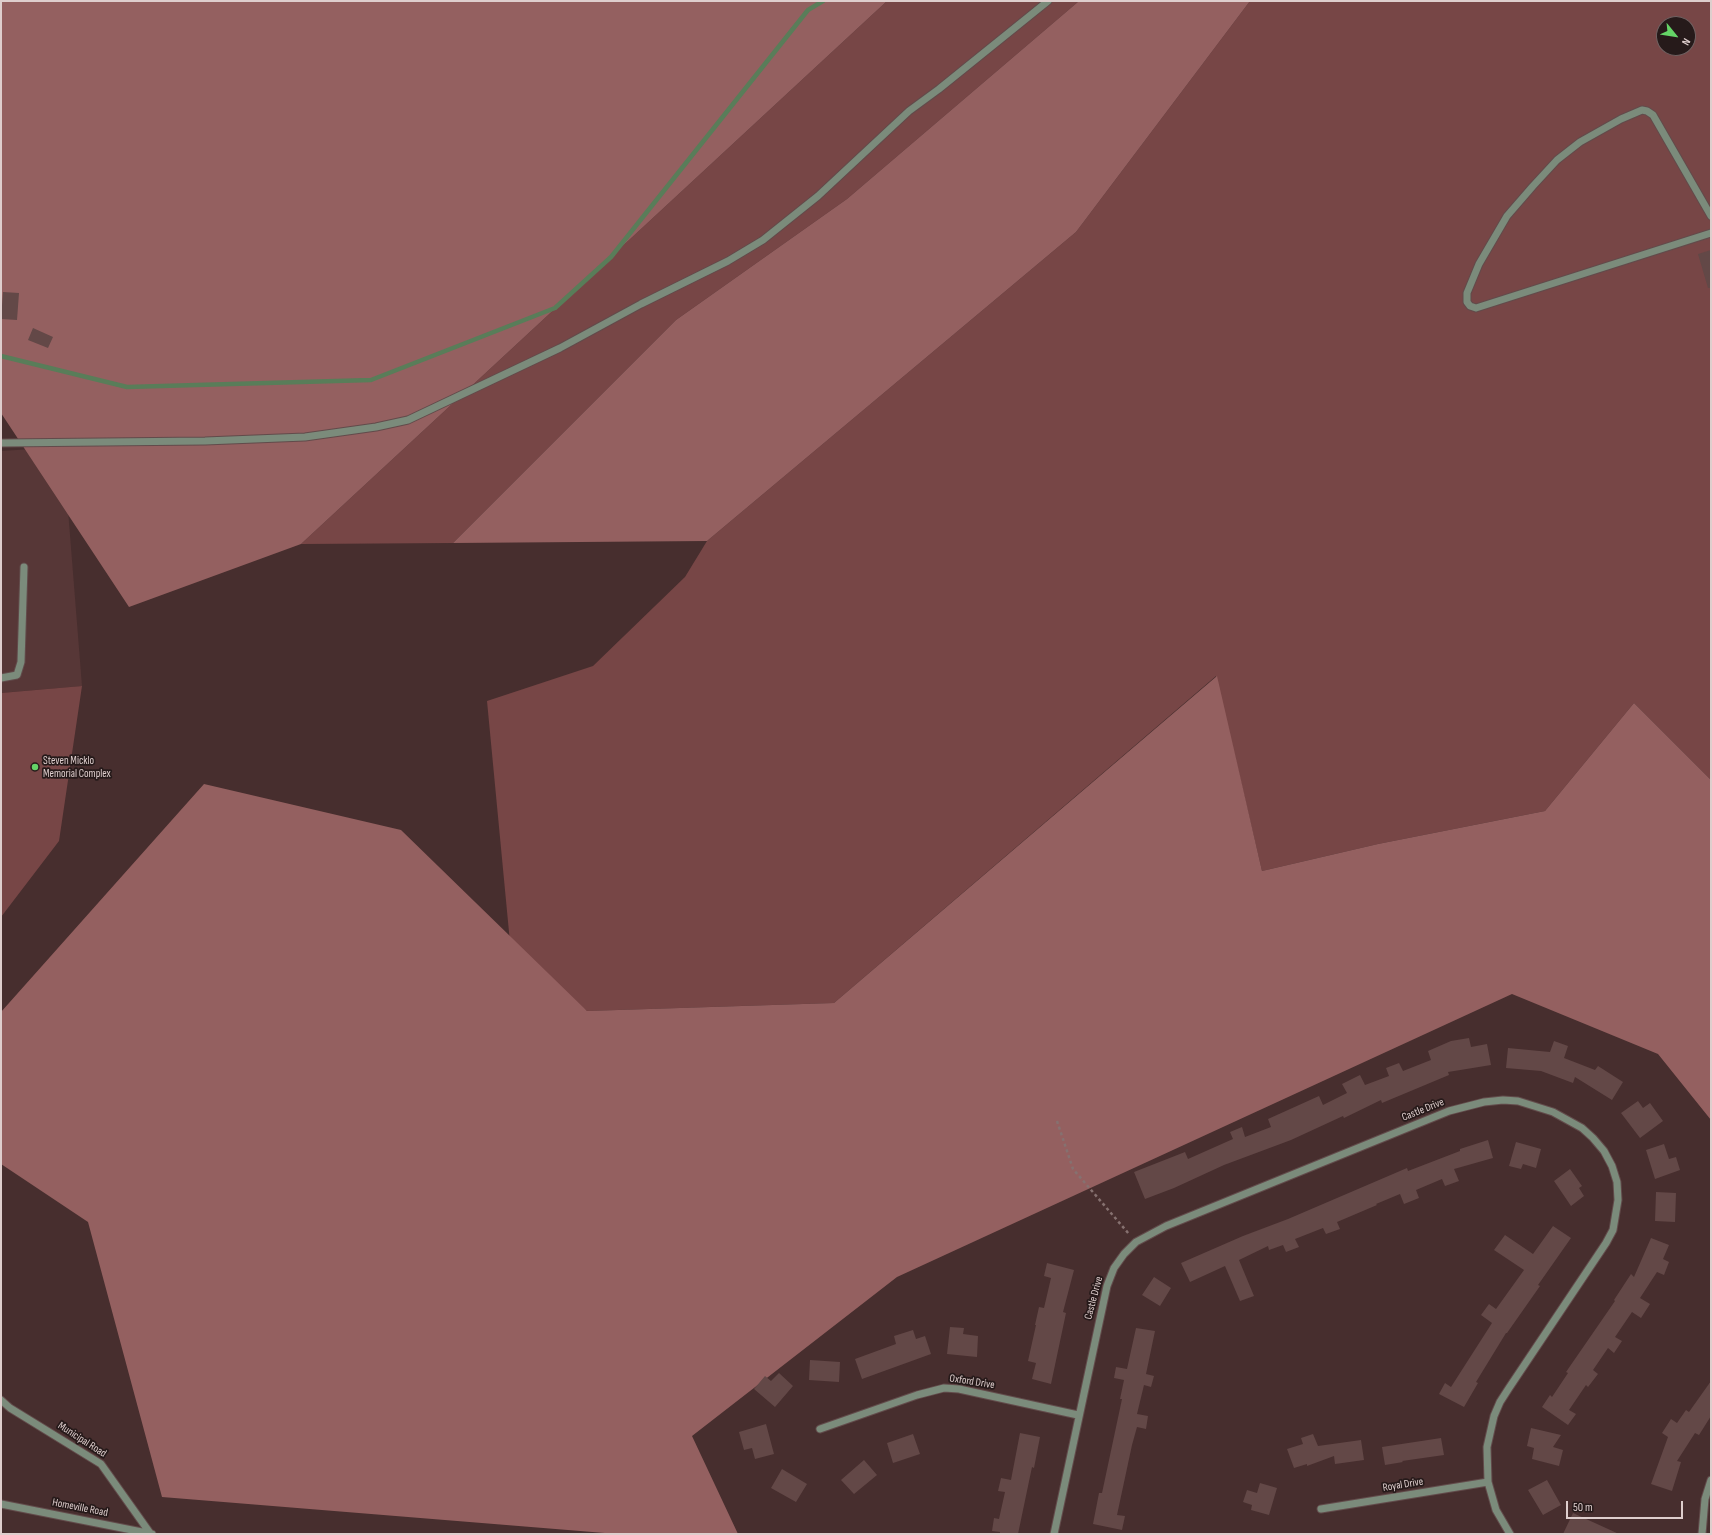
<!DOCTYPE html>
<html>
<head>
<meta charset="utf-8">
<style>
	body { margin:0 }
	#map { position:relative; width:1712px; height:1535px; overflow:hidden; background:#472e2e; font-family:"Sofia Sans Condensed",sans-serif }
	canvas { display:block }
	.frame { position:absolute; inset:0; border:2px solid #dececd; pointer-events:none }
	.north { position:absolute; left:1656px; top:16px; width:40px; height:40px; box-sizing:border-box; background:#261a1a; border:1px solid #706262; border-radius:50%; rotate:120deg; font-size:11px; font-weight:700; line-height:16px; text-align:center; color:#dececd }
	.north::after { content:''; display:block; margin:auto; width:14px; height:18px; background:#65d467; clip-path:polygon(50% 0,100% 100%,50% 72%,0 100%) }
	.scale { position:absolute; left:1566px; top:1501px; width:117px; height:18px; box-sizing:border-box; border:2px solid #dececd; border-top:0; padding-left:5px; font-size:12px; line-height:14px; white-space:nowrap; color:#dececd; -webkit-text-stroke:3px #261a1a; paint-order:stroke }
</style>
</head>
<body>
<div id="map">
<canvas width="1712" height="1535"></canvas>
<div class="frame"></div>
<div class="north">N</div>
<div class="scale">50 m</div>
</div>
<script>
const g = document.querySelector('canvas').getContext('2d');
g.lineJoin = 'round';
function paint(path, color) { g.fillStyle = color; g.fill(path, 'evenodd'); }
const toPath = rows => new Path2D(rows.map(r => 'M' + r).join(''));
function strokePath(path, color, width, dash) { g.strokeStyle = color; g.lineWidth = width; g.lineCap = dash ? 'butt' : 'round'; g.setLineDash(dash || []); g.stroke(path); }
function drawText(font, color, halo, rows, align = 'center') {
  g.font = font + ' "Sofia Sans Condensed",sans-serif'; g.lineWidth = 3.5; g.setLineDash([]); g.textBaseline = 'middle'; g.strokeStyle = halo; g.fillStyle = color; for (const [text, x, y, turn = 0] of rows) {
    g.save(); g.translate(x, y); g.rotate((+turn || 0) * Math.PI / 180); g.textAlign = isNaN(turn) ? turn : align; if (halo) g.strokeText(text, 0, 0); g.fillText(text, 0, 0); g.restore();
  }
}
const built = toPath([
	[63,447,82,686,1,693,1,451]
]);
const green = toPath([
	[887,1,1079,1,847,199,676,320,453,543,301,544],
	[1250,1,1711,1,1711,780,1634,703,1545,811,1378,844,1262,871,1216,676,834,1003,587,1011,511,953,487,701,593,666,685,577,707,541,1076,232],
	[1664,24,1688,24,1688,48,1664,48],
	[82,686,59,841,1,917,1,693]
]);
const forest = toPath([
	[1,1,887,1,301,544,129,607,1,413],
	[1079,1,1250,1,1076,232,707,541,453,543,676,320,847,199],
	[1217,676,1262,871,1378,844,1545,811,1634,703,1711,780,1711,1120,1658,1054,1512,994,897,1277,692,1436,738,1534,617,1534,162,1497,88,1222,1,1164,1,1012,204,784,401,830,587,1011,834,1003]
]);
const stream = toPath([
	[1,356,127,387,371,380,555,308,611,257,808,10,823,1]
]);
const building = toPath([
	[1711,250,1711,288,1708,288,1698,254],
	[3,292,19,293,17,320,1,319],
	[33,328,53,337,48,348,28,340],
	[1469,1038,1471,1047,1487,1044,1491,1065,1448,1072,1449,1075,1382,1103,1381,1100,1344,1118,1343,1116,1291,1140,1224,1165,1174,1188,1145,1199,1134,1172,1185,1152,1188,1159,1233,1139,1230,1132,1242,1127,1245,1137,1271,1127,1268,1119,1319,1096,1323,1105,1347,1093,1342,1084,1360,1075,1365,1085,1389,1076,1386,1068,1399,1063,1403,1071,1431,1060,1428,1051,1451,1041],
	[1554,1041,1568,1046,1564,1058,1595,1070,1598,1066,1623,1082,1612,1100,1575,1077,1573,1083,1541,1071,1506,1068,1508,1048,1550,1052],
	[1638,1101,1643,1108,1650,1103,1663,1121,1640,1138,1621,1113],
	[1488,1140,1493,1158,1454,1169,1459,1181,1445,1186,1442,1179,1416,1190,1419,1198,1404,1204,1400,1194,1376,1204,1377,1205,1337,1222,1340,1229,1326,1234,1323,1228,1295,1239,1299,1247,1286,1252,1283,1245,1269,1250,1268,1246,1239,1260,1254,1296,1240,1301,1225,1266,1190,1282,1181,1263,1243,1236,1288,1219,1407,1168,1408,1171,1460,1151,1460,1149],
	[1516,1142,1541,1149,1536,1168,1523,1164,1521,1169,1509,1166],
	[1664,1144,1669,1159,1676,1157,1680,1170,1655,1179,1646,1150],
	[1570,1169,1582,1186,1579,1188,1584,1196,1571,1206,1554,1181],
	[1656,1192,1676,1193,1675,1222,1655,1221],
	[1553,1226,1571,1238,1538,1285,1540,1286,1507,1333,1506,1333,1476,1382,1478,1383,1464,1407,1439,1394,1445,1383,1451,1387,1492,1323,1481,1315,1489,1304,1496,1309,1524,1270,1494,1250,1505,1235,1533,1254],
	[1651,1238,1669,1245,1663,1259,1669,1262,1664,1275,1657,1272,1640,1298,1650,1304,1641,1318,1632,1312,1615,1337,1622,1341,1614,1353,1608,1348,1593,1370,1598,1374,1588,1387,1586,1385,1569,1410,1576,1414,1568,1425,1542,1407,1550,1395,1552,1397,1568,1373,1566,1372,1615,1301,1614,1300,1631,1274,1634,1277],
	[1047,1263,1074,1270,1063,1312,1066,1313,1051,1384,1032,1379,1036,1363,1028,1361,1036,1325,1035,1325,1039,1307,1044,1308,1051,1278,1044,1276],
	[1154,1277,1171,1288,1160,1306,1142,1295],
	[950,1327,964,1328,963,1334,978,1336,977,1357,947,1354],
	[1136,1328,1155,1331,1146,1374,1154,1376,1151,1387,1144,1385,1137,1414,1148,1416,1146,1429,1137,1427,1132,1445,1117,1515,1125,1516,1122,1530,1093,1524,1099,1493,1102,1493,1122,1399,1120,1399,1124,1380,1114,1378,1116,1367,1127,1369],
	[913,1330,916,1339,925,1336,931,1354,862,1379,855,1359,896,1344,894,1336],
	[810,1360,840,1362,839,1382,809,1380],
	[779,1373,793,1386,775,1407,754,1389,765,1376,771,1381],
	[1711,1381,1711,1416,1699,1435,1695,1433,1677,1461,1681,1462,1672,1491,1651,1484,1668,1437,1662,1433,1671,1419,1677,1423,1686,1410,1689,1412],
	[766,1424,774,1454,755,1459,752,1448,744,1450,739,1432],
	[1531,1428,1561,1435,1553,1447,1563,1450,1559,1466,1532,1459,1534,1448,1527,1446],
	[1020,1433,1040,1437,1034,1468,1032,1467,1018,1534,1000,1534,1000,1532,992,1531,994,1518,999,1519,1005,1492,998,1491,1001,1478,1011,1480],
	[913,1434,920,1454,893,1463,887,1443],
	[1313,1434,1318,1446,1361,1440,1364,1460,1335,1464,1334,1456,1307,1466,1307,1464,1294,1468,1287,1449,1303,1444,1301,1438],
	[1441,1438,1444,1455,1402,1461,1403,1462,1385,1465,1382,1447],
	[864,1460,877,1475,854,1494,841,1480],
	[782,1469,807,1484,796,1502,771,1488],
	[1547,1480,1561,1505,1543,1515,1528,1490],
	[1260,1483,1277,1488,1269,1515,1251,1510,1252,1505,1243,1502,1247,1490,1257,1493],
	[1573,1513,1619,1534,1563,1534]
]);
const path = toPath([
	[1057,1121,1073,1169,1129,1234]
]);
const minor = toPath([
	[1711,216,1653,115,1647,111,1642,110,1621,119,1580,142,1557,160,1533,186,1507,216,1479,264,1467,293,1467,302,1470,306,1476,308,1711,233],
	[1,443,205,441,305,437,376,427,408,420,560,348,641,304,728,261,763,240,818,196,909,111,939,89,1048,1],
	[1,678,17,675,21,662,24,567],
	[1,1400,10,1408,101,1464,150,1533],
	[820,1429,917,1395,944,1388,959,1389,1078,1415],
	[1,1504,152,1534],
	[1321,1509,1488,1482],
	[1054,1534,1107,1286,1114,1268,1124,1254,1136,1242,1166,1226,1449,1111,1484,1102,1503,1100,1518,1101,1553,1112,1582,1128,1593,1138,1604,1151,1612,1166,1617,1182,1618,1200,1613,1230,1606,1243,1509,1388,1500,1402,1494,1416,1487,1447,1488,1482,1496,1510,1510,1534],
	[1702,1534,1705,1499,1711,1480]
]);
const markers = [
	[35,767,4,"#65d467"]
];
const poiNames = [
	["Steven Micklo",43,761],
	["Memorial Complex",43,774]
];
const streetNames = [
	["Castle Drive",1423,1110,-22],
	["Castle Drive",1094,1298,-75],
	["Oxford Drive",972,1382,9],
	["Municipal Road",82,1440,33],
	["Royal Drive",1403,1485,-9],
	["Homeville Road",80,1508,11]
];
paint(built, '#573737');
paint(green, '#774646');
paint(forest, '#946060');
strokePath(stream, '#597d59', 4.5);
paint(building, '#634847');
strokePath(minor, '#624b4b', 9);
strokePath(path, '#867170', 2.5, [3, 3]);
strokePath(minor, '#7b8b7b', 7);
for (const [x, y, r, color] of markers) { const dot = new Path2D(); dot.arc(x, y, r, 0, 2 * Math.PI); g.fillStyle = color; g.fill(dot); strokePath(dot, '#261a1a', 1.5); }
drawText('11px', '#dececd', '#261a1a', poiNames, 'left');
drawText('11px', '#dececd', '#261a1a', streetNames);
</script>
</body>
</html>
